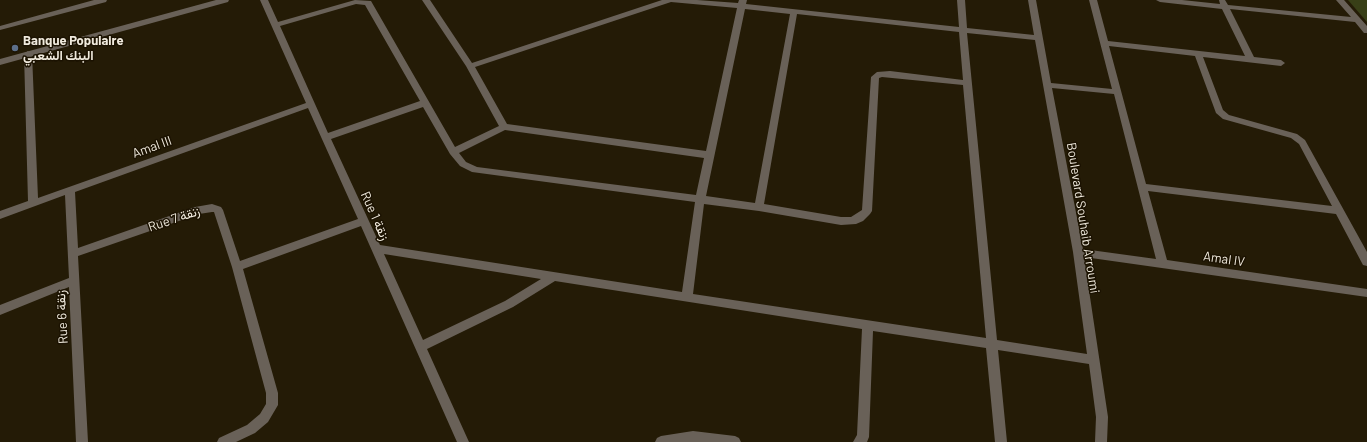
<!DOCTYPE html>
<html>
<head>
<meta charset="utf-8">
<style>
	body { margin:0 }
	canvas { display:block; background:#241b06 }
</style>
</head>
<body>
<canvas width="1367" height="442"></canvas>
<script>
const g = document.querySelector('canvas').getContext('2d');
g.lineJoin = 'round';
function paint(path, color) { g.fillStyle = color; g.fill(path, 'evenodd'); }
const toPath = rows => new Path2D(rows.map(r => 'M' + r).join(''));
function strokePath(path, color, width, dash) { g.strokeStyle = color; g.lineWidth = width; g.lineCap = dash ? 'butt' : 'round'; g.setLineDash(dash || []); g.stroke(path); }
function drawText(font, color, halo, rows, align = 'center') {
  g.font = font + ' Barlow,Vazirmatn,sans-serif'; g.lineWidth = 3; g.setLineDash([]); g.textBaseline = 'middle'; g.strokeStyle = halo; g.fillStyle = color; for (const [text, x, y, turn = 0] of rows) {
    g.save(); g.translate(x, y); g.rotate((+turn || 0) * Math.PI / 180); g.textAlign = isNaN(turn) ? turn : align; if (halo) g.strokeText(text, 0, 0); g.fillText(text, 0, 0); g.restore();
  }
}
const green = toPath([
	[1348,0,1367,0,1367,22]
]);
const minor = toPath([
	[94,0,107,0,106,2,0,30,0,26,94,0],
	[260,0,268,0,278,22,355,0,371,1,455,147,499,126,466,66,422,0,430,0,472,63,662,0,697,0,738,3,739,0,747,0,746,4,959,27,957,0,965,0,967,28,1034,35,1028,0,1036,0,1051,83,1112,89,1089,0,1097,0,1108,41,1245,56,1222,9,1160,2,1156,0,1182,0,1220,4,1219,0,1225,0,1228,5,1351,17,1336,0,1344,0,1367,26,1367,33,1364,33,1355,22,1230,9,1254,57,1281,60,1285,63,1281,66,1203,57,1223,110,1229,115,1297,134,1305,140,1367,252,1367,266,1363,265,1336,214,1148,191,1167,260,1367,289,1367,297,1084,257,1108,417,1107,442,1095,442,1096,417,1089,364,998,350,1007,442,995,442,986,348,873,331,869,437,867,442,853,442,857,435,862,329,555,281,513,307,427,349,469,442,457,442,361,226,243,269,278,393,278,405,268,422,255,433,236,442,217,442,219,438,247,425,260,414,266,404,266,393,232,267,214,212,212,212,199,214,78,256,88,442,76,442,69,287,0,315,0,305,69,278,65,195,0,219,0,211,28,201,24,54,28,51,32,54,38,198,306,103,260,0],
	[671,2,737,8,706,151,507,124,475,67,671,2],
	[356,4,365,5,420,101,328,133,280,26,356,4],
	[745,9,790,14,755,203,706,196,745,9],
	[797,14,959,32,963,80,890,71,877,72,871,77,862,210,851,217,841,217,764,204,797,14],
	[967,33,1035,40,1073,252,1087,354,997,340,967,33],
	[1109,46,1195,56,1216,113,1223,119,1291,138,1299,144,1332,206,1146,184,1109,46],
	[882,77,963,85,986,338,693,294,704,204,759,211,841,225,856,224,863,221,870,214,872,211,879,78,882,77],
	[1052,88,1114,94,1156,259,1083,249,1052,88],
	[423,107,450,154,460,166,472,172,695,202,682,292,380,245,331,139,423,107],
	[308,108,358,219,240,261,223,210,221,207,212,204,195,207,78,248,75,192,308,108],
	[505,130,704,158,696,195,477,167,466,162,459,153,505,130],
	[384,254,541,279,505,301,423,340,384,254],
	[693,431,735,436,739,438,741,442,655,442,657,438,661,436,693,431]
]);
const tertiary = toPath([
	[216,0,229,0,228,2,0,65,0,59,216,0]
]);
const markers = [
	[15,48,4,"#5c6f8a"]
];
const poiNames = [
	["Banque Populaire",23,41],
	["البنك الشعبي",23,56]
];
const streetNames = [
	["Amal III",152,147,-20],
	["Rue 1 زنقة",375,216,66],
	["Boulevard Souhaib Arroumi",1083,218,81],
	["Rue 7 زنقة",174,219,-19],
	["Amal IV",1224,259,8],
	["Rue 6 زنقة",62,317,-93]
];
paint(green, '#383f17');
paint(minor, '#696158');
paint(tertiary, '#696158');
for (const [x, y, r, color] of markers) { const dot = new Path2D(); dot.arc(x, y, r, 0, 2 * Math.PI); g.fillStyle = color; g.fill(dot); strokePath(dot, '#1b1201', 1.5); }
drawText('bold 13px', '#f0eadd', '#1b1201', poiNames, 'left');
drawText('13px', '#f0eadd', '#1b1201', streetNames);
</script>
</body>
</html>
